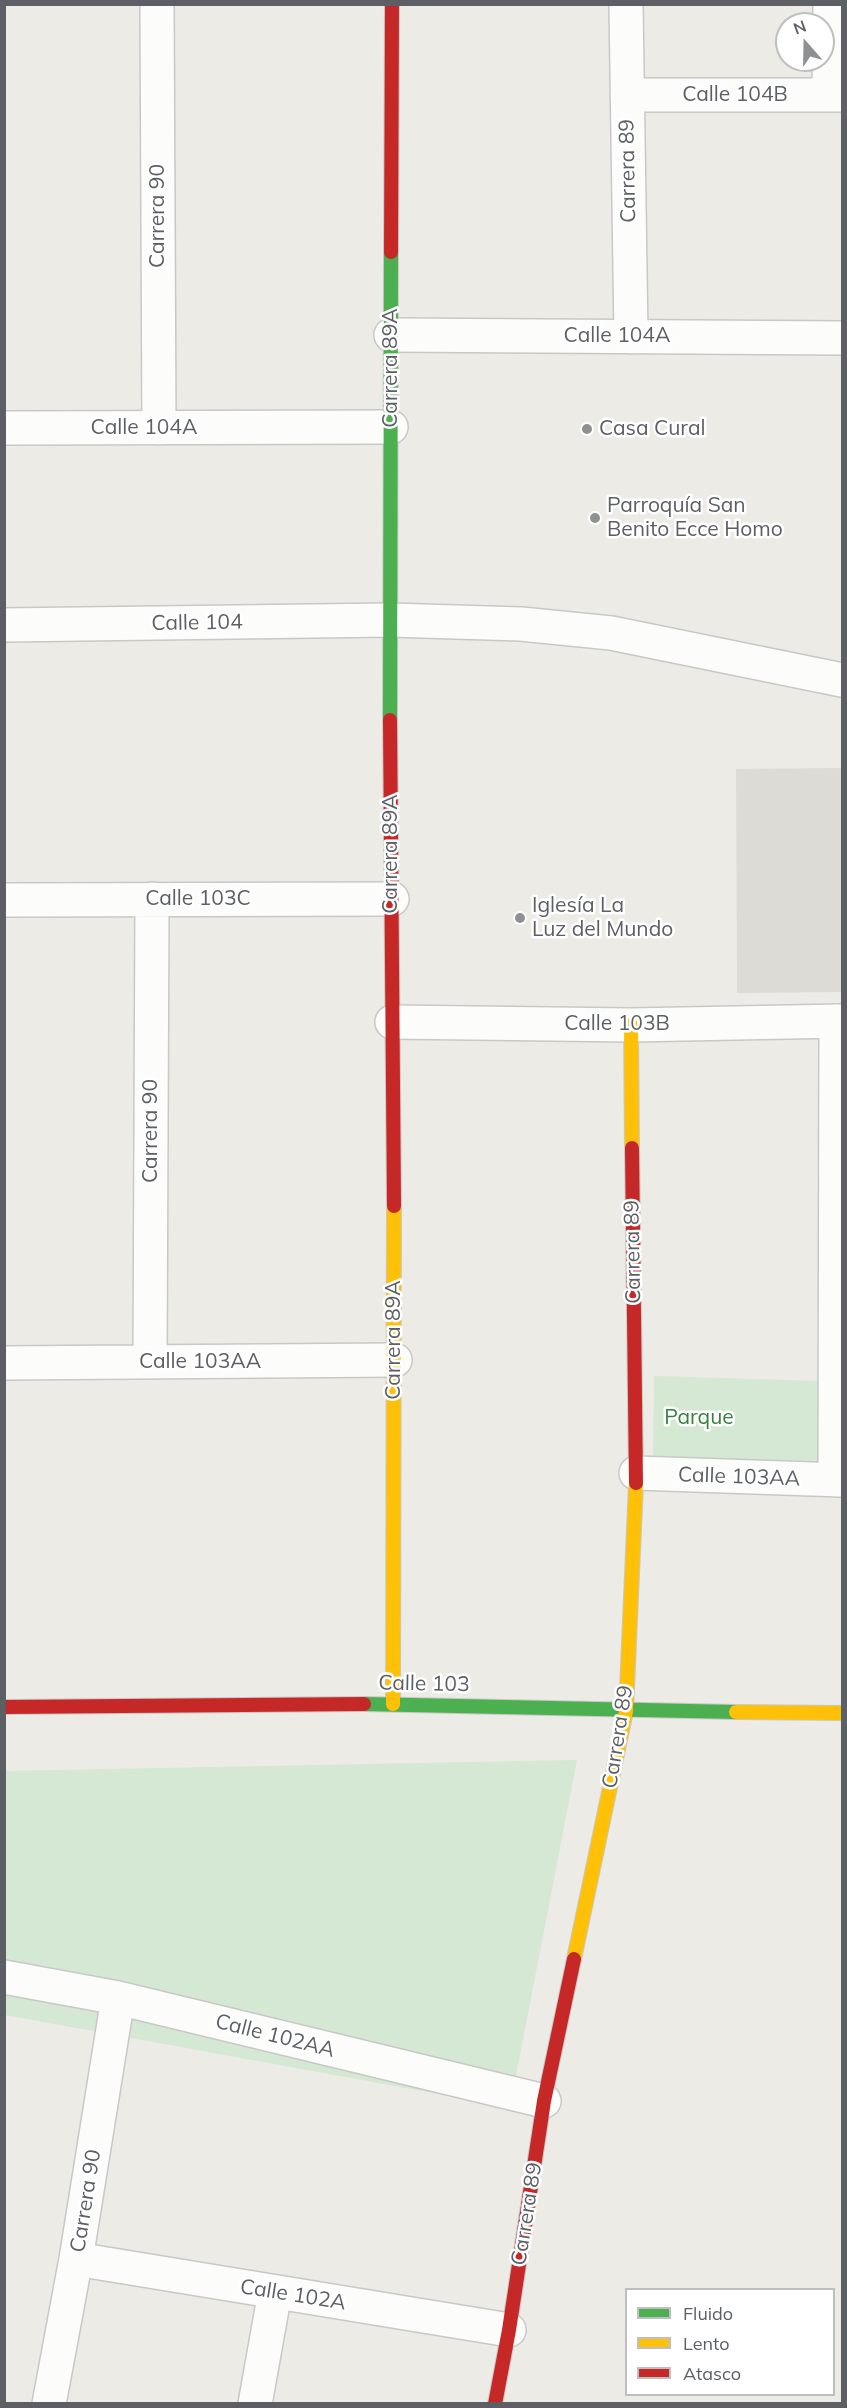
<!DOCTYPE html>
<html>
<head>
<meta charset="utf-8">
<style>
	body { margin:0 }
	#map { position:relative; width:847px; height:2408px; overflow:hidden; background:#ecebe6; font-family:Mulish,sans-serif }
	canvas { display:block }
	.frame { position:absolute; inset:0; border:6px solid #5c5f64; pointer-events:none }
	.legend { position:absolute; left:625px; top:2288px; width:210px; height:108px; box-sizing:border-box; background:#fff; border:2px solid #bebfc1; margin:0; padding:8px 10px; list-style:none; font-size:18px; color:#5c5f64 }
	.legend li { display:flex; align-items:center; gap:12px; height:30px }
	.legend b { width:30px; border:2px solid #bebfc1 }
	.north { position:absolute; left:775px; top:12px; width:60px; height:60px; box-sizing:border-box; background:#fff; border:2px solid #bebfc1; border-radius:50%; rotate:340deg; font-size:16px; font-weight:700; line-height:24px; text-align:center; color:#5c5f64 }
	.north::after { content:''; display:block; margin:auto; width:21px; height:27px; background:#8e9092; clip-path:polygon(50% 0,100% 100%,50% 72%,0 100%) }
</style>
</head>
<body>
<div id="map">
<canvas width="847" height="2408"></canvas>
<div class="frame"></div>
<ul class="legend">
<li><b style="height:8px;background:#4caf50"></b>Fluido</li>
<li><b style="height:8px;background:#ffc107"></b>Lento</li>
<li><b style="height:8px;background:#c62828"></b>Atasco</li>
</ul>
<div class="north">N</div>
</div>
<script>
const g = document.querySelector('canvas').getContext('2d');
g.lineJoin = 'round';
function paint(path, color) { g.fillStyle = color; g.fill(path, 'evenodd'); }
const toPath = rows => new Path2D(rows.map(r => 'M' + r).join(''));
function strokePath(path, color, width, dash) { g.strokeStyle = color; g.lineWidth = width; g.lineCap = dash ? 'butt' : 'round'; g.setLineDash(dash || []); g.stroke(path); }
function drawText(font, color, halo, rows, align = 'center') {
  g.font = font + ' Mulish,sans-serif'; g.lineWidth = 5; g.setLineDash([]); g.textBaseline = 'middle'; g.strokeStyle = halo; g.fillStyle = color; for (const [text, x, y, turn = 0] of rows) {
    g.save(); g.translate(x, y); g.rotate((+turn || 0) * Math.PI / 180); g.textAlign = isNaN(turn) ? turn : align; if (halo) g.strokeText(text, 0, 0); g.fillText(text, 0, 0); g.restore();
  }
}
const education = toPath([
	[842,768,842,992,737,993,736,769]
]);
const green = toPath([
	[654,1376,818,1381,817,1461,653,1458],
	[577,1760,510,2107,5,2015,4,1771]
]);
const street = toPath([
	[157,4,159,428],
	[626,4,631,337],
	[627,95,842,95],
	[829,95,830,4],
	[391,335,842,338],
	[4,428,391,427],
	[4,625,390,620,521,624,611,633,842,680],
	[4,900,392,899],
	[392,1022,631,1025,842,1021],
	[150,1362,152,899],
	[4,1363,395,1360],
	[636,1473,842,1480],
	[835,1480,836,1021],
	[4,1977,118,1998,544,2101],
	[76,2259,509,2330],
	[49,2404,76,2259,118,1998],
	[255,2404,275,2292]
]);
const fast = toPath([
	[390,720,391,252],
	[364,1704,736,1712]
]);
const slow = toPath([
	[631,1025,632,1148],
	[393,1704,394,1206],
	[736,1712,842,1713],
	[574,1959,626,1711,636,1483]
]);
const jam = toPath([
	[391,252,392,4],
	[390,720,394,1206],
	[632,1148,636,1483],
	[4,1707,364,1704],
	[495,2404,509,2330,544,2101,574,1959]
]);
const markers = [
	[587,429,6,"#8e9092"],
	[595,518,6,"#8e9092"],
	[520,918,6,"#8e9092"]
];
const streetNames = [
	["Calle 104B",735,95],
	["Carrera 89",628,171,-91],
	["Carrera 90",158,216,-90],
	["Calle 104A",617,336],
	["Carrera 89A",391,368,-90],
	["Calle 104A",144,428],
	["Calle 104",197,623,-1],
	["Carrera 89A",391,854,-90],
	["Calle 103C",198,899],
	["Calle 103B",617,1024],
	["Carrera 90",151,1131,-90],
	["Carrera 89",633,1252,-91],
	["Carrera 89A",394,1340,-90],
	["Calle 103AA",200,1362],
	["Calle 103AA",739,1477,2],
	["Calle 103",424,1684,1],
	["Carrera 89",618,1737,-81],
	["Calle 102AA",275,2036,14],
	["Carrera 90",86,2201,-81],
	["Carrera 89",527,2214,-81],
	["Calle 102A",293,2295,9]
];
const poiNames = [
	["Casa Cural",599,429],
	["Parroquía San",607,506],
	["Benito Ecce Homo",607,530],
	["Iglesía La",532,906],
	["Luz del Mundo",532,930]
];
const parkNames = [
	["Parque",699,1418]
];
paint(education, '#dcdbd5');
paint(green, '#d5e8d3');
strokePath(street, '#c8c8c7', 36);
strokePath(fast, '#c8c8c6', 16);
strokePath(slow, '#c8c8c6', 16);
strokePath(jam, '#c8c8c6', 16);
strokePath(street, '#fcfcfb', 33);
strokePath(fast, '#4caf50', 14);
strokePath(slow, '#ffc107', 14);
strokePath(jam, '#c62828', 14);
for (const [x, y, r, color] of markers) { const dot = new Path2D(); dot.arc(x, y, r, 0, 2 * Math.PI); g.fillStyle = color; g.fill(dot); strokePath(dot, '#fff', 2); }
drawText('21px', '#5c5f64', '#fff', streetNames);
drawText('21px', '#5c5f64', '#fff', poiNames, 'left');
drawText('21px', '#378140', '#fff', parkNames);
</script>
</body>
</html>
